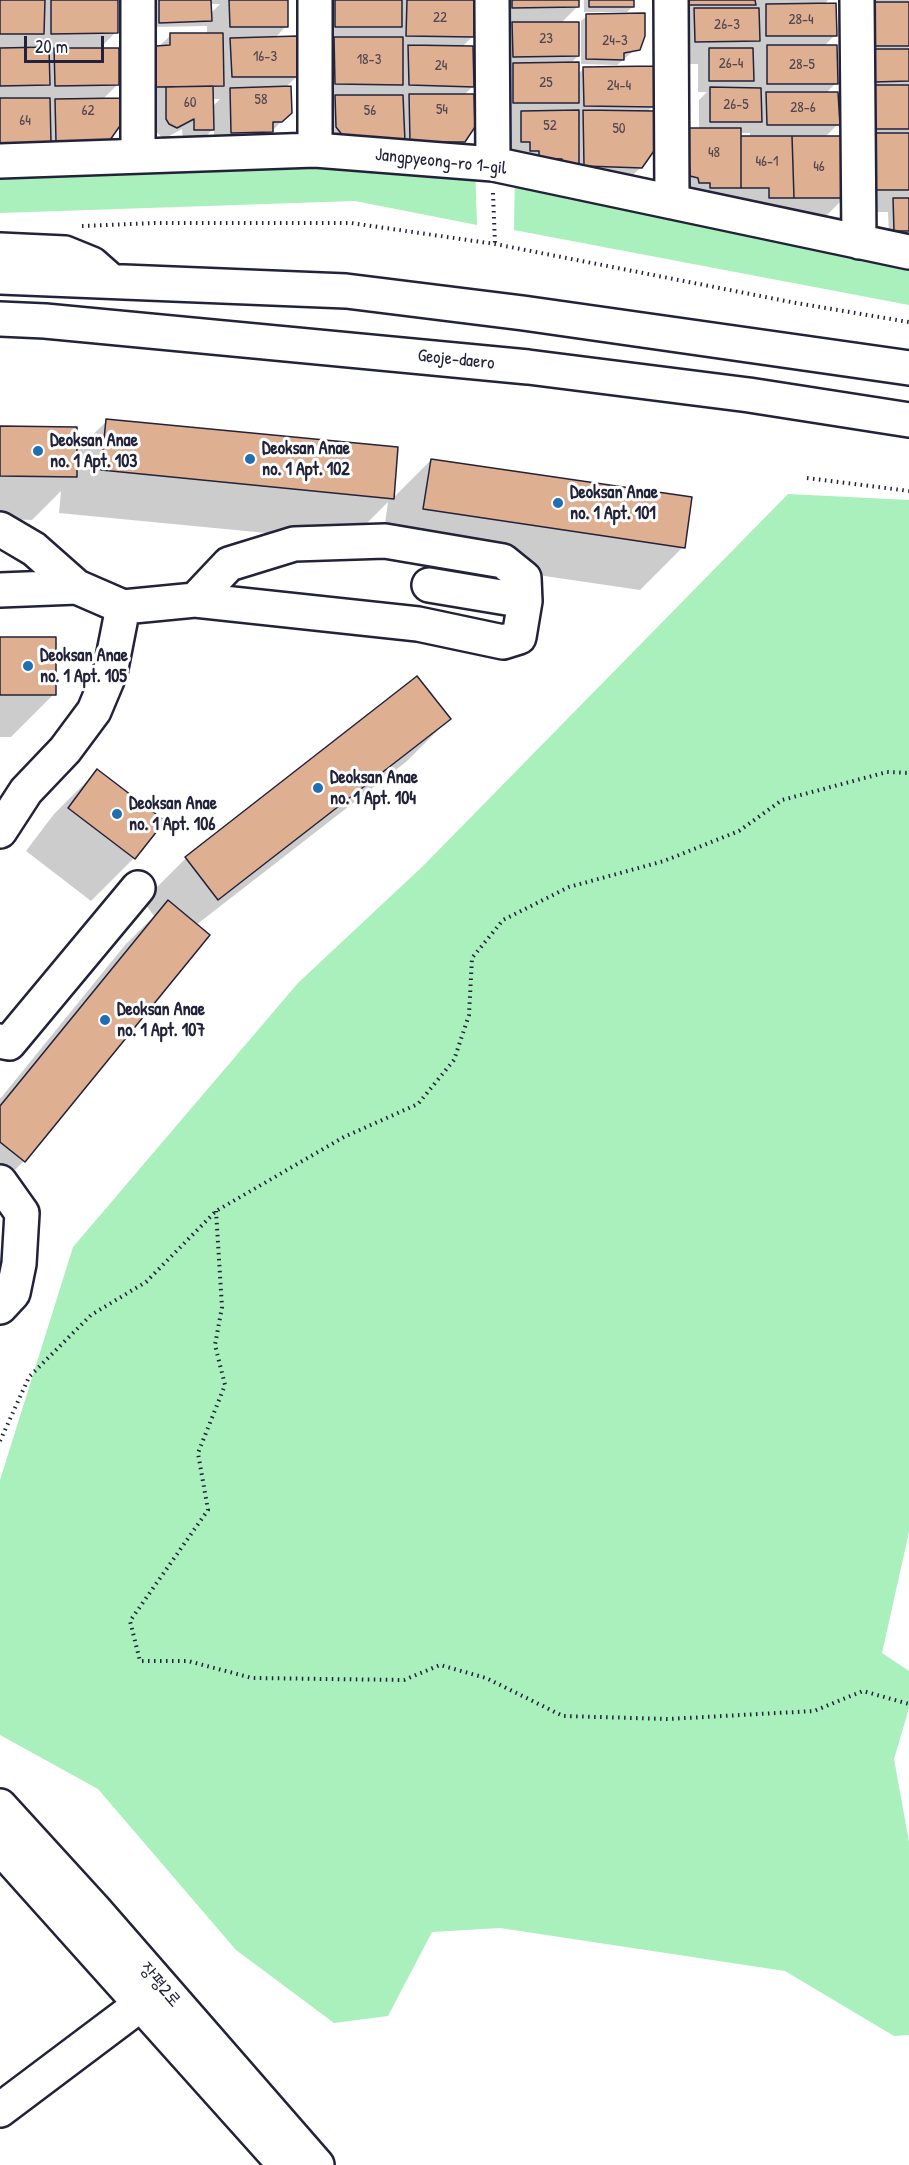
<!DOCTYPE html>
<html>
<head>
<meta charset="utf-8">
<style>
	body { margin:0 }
	#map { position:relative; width:909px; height:2165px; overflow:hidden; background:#fff; font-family:"Patrick Hand",sans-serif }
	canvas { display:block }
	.scale { position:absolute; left:24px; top:36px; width:80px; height:27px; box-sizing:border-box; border:3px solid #22223b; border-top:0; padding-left:8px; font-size:18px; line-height:21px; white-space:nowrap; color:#22223b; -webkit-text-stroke:4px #fff; paint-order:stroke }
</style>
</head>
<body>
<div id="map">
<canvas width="909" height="2165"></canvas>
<div class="scale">20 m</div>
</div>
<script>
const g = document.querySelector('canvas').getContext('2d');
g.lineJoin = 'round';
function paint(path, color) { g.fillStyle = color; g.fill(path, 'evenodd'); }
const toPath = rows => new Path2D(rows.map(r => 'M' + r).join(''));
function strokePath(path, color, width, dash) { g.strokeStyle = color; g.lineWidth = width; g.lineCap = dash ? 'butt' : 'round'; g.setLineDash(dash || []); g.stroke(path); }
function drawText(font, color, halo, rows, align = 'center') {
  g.font = font + ' "Patrick Hand","Poor Story",sans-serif'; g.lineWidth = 6; g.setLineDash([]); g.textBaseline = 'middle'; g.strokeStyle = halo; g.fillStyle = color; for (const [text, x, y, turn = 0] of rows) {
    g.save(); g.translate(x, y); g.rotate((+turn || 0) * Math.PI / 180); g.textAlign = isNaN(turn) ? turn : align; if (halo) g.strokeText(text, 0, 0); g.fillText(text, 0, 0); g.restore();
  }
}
const green = toPath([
	[0,161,475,163,477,225,355,201,0,213],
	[515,169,909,252,909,305,514,230],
	[788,494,909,500,909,1532,882,1653,909,1671,909,1708,894,1759,909,1842,909,2035,894,2036,785,1971,500,1928,432,1932,388,2016,334,2023,236,1950,98,1789,0,1735,0,1480,73,1247,298,983,423,866]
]);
const shadow = toPath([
	[0,0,116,0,116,32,99,49,117,85,102,100,109,139,86,162,0,166],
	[143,0,286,0,286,26,275,38,297,76,285,88,291,112,254,149,214,150,214,128,201,141,183,141,182,129,164,139,155,131,155,104,139,104,139,65,171,35,207,34,207,26,154,27,154,7,157,4,143,4],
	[210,4,220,4,210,14],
	[212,99,220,99,212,107],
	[317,0,472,0,473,36,461,48,473,86,463,96,464,141,441,164,319,145],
	[489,0,577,0,577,7,560,24,578,56,570,64,578,74,584,68,653,106,647,112,641,167,618,190,513,168,491,125],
	[584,0,641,0,633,0,632,7,627,12,584,12],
	[666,0,828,0,823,5,835,35,824,46,836,83,826,93,838,124,825,137,844,198,822,220,693,205,670,147,699,129,699,100,707,92,698,92,698,64,673,64],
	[739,133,750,133,750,138,739,138],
	[855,0,909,0,909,236,889,236,888,212,854,212],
	[587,16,638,47,617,65,581,64,581,21],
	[107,421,397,449,392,499,431,460,683,547,640,590,381,552,388,502,349,541,59,513,61,491,32,520,0,519,0,427,75,452],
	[0,639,54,694,11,737,0,737],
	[449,719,406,762,196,925,24,1161,0,1185,0,1099,125,945,154,916,143,901,186,858],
	[97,771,134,858,91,901,26,851,54,814]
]);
const building = toPath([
	[0,0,45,0,44,34,0,34,0,0],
	[51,0,118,0,118,33,51,34,51,0],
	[159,0,211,0,212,21,159,23,159,0],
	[229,0,288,0,288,27,230,27,229,0],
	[335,0,402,0,402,27,335,27,335,0],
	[407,0,474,0,474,37,406,36,407,0],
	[512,0,579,0,579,7,512,8,512,0],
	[589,0,634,0,634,7,589,7,589,0],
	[688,0,755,0,756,5,688,5,688,0],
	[874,2,909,2,909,46,874,46,874,2],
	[836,3,837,36,766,36,766,4,836,3],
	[694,8,759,8,760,41,695,42,694,8],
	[645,13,645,36,640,50,624,53,624,60,586,59,586,14,645,13],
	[512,22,579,22,579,56,513,57,512,22],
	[170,33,223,33,224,86,156,87,156,46,170,45,170,33],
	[298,36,298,77,232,77,230,38,298,36],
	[334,37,403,37,403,85,335,84,334,37],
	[408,45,473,46,474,87,409,85,408,45],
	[767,45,837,45,838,84,767,84,767,45],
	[49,47,50,85,0,86,0,48,49,47],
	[54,48,119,48,119,85,55,86,54,48],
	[709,48,753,48,754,81,709,81,709,48],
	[874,49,909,49,909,81,874,82,874,49],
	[579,62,579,103,513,103,513,63,579,62],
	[654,66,655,107,584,106,583,67,654,66],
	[875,85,909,85,909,129,875,129,875,85],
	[213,86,214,130,194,130,194,119,177,128,169,124,166,119,166,87,213,86],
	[291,86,292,113,282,122,273,122,273,132,231,133,230,88,291,86],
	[710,87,761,88,762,122,710,122,710,87],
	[766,92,838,92,840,125,767,125,766,92],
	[409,94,474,94,475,127,465,142,410,142,409,94],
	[335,95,403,95,405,142,347,141,336,127,335,95],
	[0,98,50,98,51,143,0,145,0,98],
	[121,98,122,123,110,140,56,142,55,99,121,98],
	[579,110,579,165,562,165,562,159,539,158,539,151,530,151,530,142,521,142,521,111,579,110],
	[583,110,654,111,656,148,642,168,584,166,583,110],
	[687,128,741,128,741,188,710,188,710,183,699,183,698,178,690,176,687,128],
	[875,133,909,133,909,190,876,190,875,133],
	[741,136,792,136,794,198,769,198,769,188,741,188,741,136],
	[792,136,844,136,846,198,794,198,792,136],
	[893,198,909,198,909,231,894,231,893,198],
	[106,419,398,447,394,499,101,470,106,419],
	[0,426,77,427,77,477,0,476,0,426],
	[431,459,692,497,685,548,423,509,431,459],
	[0,637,56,637,56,695,0,695,0,637],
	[417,676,451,719,218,900,185,857,417,676],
	[97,769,165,821,135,859,68,808,97,769],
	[168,900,210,935,25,1162,0,1142,0,1106,168,900]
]);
const path = toPath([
	[493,193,495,244],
	[82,226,154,223,351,223,495,244,796,303,909,322],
	[807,478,909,491],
	[216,1211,222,1307,215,1345,225,1385,198,1453,208,1510,130,1621,140,1661,188,1661,252,1678,404,1680,440,1665,486,1678,563,1716,668,1719,814,1711,863,1691,909,1704],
	[0,1441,29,1377,91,1315,146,1282,216,1211,344,1137,418,1104,454,1060,469,1015,472,958,503,920,569,887,664,861,739,831,782,800,887,772,909,773]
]);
const minor = toPath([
	[138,0,138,155],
	[492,0,493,164],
	[671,0,672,202],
	[857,0,859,242],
	[315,150,315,0],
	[0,161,315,150,493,164,909,252],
	[0,529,34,549,77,587,123,607,195,600,418,624,503,642,519,637,525,601,524,578,503,561,385,541,294,544,229,564,195,600],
	[429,585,525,601],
	[0,590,77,587],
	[0,831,26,791,65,750,94,711,110,673,123,607],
	[0,1041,9,1043,138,888],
	[0,1182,22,1213,19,1264,13,1293,0,1307],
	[0,1806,94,1909,317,2165],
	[0,1847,285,2165],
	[0,2110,157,1992]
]);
const major = toPath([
	[0,250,65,253,92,264,109,279],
	[0,277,346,291,523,313,909,368],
	[0,319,45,321,528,367,749,395,909,420]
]);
const markers = [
	[38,451,6,"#1f6fb2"],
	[250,459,6,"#1f6fb2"],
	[558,503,6,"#1f6fb2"],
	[28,666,6,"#1f6fb2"],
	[318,788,6,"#1f6fb2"],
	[117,814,6,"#1f6fb2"],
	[105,1020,6,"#1f6fb2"]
];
const numberNames = [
	["22",440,18],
	["28-4",801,20],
	["26-3",727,25],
	["23",546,39],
	["24-3",615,41],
	["16-3",265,57],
	["18-3",369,60],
	["26-4",731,64],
	["28-5",802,65],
	["24",441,66],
	["25",546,83],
	["24-4",619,86],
	["58",261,100],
	["60",190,103],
	["26-5",736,105],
	["28-6",803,108],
	["54",442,110],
	["62",88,111],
	["56",370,111],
	["64",25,121],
	["52",550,126],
	["50",619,129],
	["48",714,153],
	["46-1",767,162],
	["46",819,167]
];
const streetNames = [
	["Jangpyeong-ro 1-gil",441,162,6],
	["Geoje-daero",456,360,6],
	["장평2로",160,1985,49]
];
const poiNames = [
	["Deoksan Anae",50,441],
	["no. 1 Apt. 103",50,462],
	["Deoksan Anae",262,449],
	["no. 1 Apt. 102",262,470],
	["Deoksan Anae",570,493],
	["no. 1 Apt. 101",570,514],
	["Deoksan Anae",40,656],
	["no. 1 Apt. 105",40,677],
	["Deoksan Anae",330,778],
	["no. 1 Apt. 104",330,799],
	["Deoksan Anae",129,804],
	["no. 1 Apt. 106",129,825],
	["Deoksan Anae",117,1010],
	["no. 1 Apt. 107",117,1031]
];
paint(green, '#a9f0bd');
paint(shadow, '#0003');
paint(building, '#deaf90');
strokePath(building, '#22223b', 1.5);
strokePath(minor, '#22223b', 38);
strokePath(major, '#22223b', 38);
strokePath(path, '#22223b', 4, [1.5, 4.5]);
strokePath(minor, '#fff', 33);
strokePath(major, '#fff', 33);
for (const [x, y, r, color] of markers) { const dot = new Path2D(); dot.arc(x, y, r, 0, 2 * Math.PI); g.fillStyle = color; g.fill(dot); strokePath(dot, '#fff', 2); }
drawText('15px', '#514550', null, numberNames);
drawText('18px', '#22223b', '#fff', streetNames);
drawText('bold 18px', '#22223b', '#fff', poiNames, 'left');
</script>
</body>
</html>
